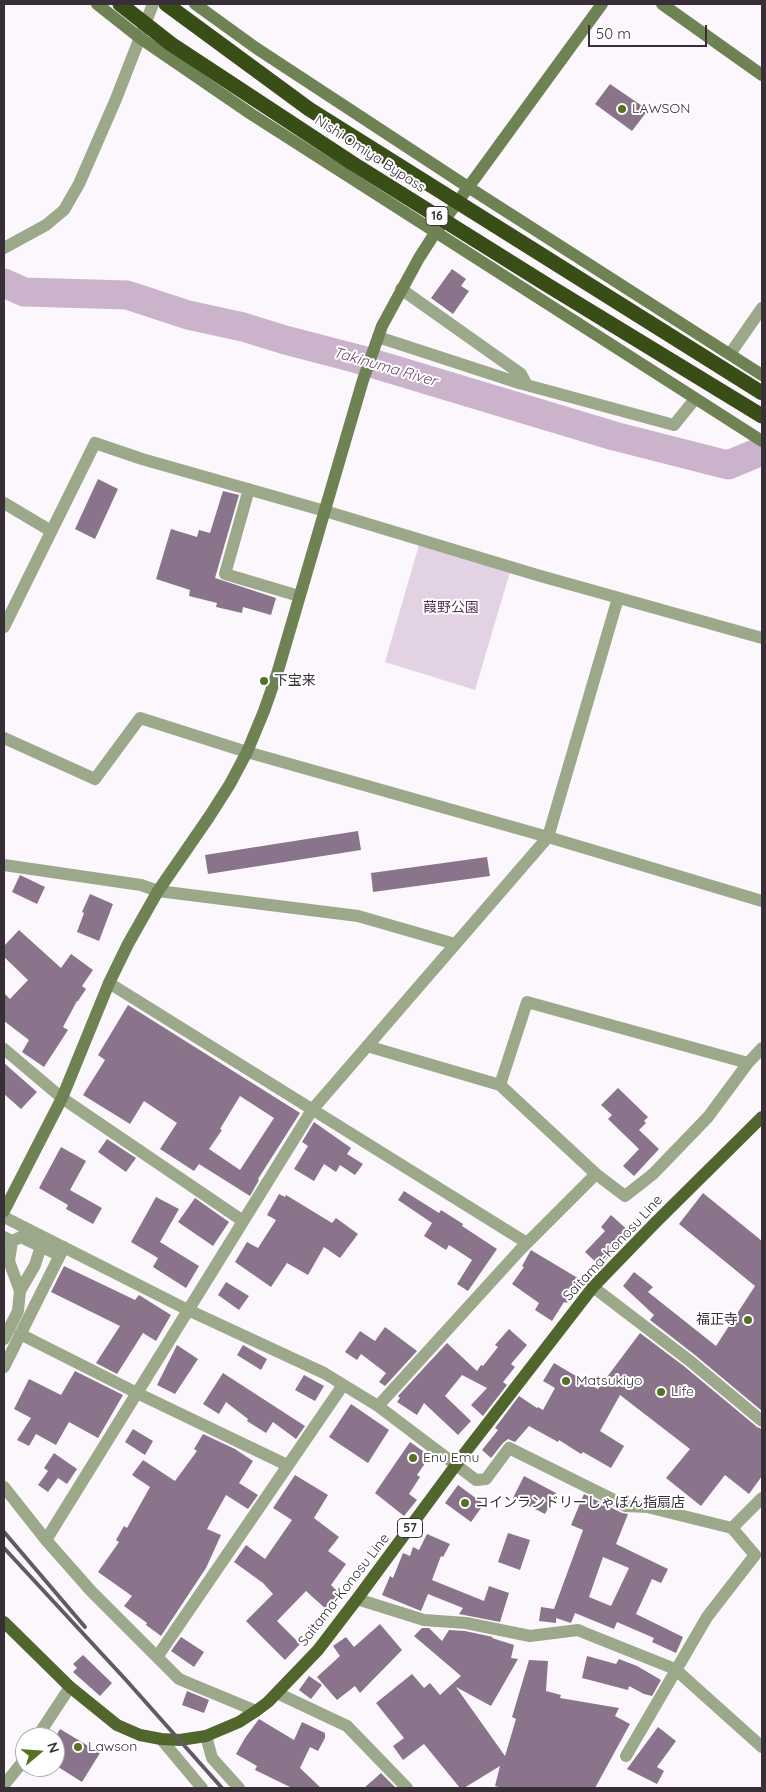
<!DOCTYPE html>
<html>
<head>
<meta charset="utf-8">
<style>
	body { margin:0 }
	#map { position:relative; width:766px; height:1792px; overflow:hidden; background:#fcf7fc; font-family:Quicksand,sans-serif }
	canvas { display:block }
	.frame { position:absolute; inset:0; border:5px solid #372e38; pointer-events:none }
	.north { position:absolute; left:15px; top:1727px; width:50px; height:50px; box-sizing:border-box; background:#fff; border:1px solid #afabaf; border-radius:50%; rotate:72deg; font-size:14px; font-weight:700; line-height:20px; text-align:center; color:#372e38 }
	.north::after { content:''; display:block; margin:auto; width:18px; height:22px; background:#557124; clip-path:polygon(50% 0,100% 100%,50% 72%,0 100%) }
	.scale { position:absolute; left:588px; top:25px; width:119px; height:22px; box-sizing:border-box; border:2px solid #372e38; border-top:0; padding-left:6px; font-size:15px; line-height:18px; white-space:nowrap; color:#372e38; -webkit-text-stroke:4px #fff; paint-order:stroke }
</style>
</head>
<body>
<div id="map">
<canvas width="766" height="1792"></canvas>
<div class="frame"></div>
<div class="north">N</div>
<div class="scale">50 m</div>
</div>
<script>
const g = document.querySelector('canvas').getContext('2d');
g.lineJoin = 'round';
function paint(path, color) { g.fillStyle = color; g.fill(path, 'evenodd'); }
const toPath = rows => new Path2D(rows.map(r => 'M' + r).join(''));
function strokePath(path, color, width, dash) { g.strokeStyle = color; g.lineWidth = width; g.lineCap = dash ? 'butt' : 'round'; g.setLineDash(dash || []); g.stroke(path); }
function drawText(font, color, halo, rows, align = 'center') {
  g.font = font + ' Quicksand,"Noto Sans JP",sans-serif'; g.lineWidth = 4; g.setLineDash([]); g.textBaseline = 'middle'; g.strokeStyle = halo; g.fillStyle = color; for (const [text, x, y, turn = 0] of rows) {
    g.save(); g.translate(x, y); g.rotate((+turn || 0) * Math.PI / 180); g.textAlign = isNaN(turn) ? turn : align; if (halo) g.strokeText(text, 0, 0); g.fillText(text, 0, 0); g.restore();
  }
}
const green = toPath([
	[419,545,510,572,475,690,385,662]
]);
const river = toPath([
	[4,283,24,292,127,295,188,315,243,327,285,340,358,359,614,436,728,465,762,451]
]);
const building = toPath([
	[610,84,648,110,632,131,595,104],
	[452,269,466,279,461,286,469,291,453,314,431,298],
	[98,479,118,489,95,539,75,529],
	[223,491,239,495,215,578,276,598,271,615,243,607,242,613,216,607,217,603,189,596,190,590,156,579,171,529,197,537,199,530,210,533],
	[358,831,361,850,208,874,205,855],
	[487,857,490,876,373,892,371,873],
	[20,875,45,887,37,904,12,892],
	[90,894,113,904,99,941,77,932,84,913,82,912],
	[19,930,61,968,71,954,93,970,82,986,86,989,78,1001,77,1001,63,1027,68,1030,44,1067,22,1052,29,1040,4,1021,4,993,10,999,28,980,4,957,4,946],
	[128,1005,300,1113,258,1179,259,1180,250,1196,199,1164,194,1171,160,1149,177,1123,144,1101,130,1124,83,1095,105,1060,98,1055],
	[240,1096,274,1118,240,1170,209,1149,222,1130,220,1129],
	[4,1063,37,1092,21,1109,4,1094],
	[618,1088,648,1117,644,1121,646,1123,639,1130,659,1149,634,1176,623,1166,639,1149,608,1119,612,1115,601,1105],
	[314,1122,351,1148,347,1154,363,1164,355,1175,340,1165,336,1172,324,1164,314,1181,294,1169,308,1146,302,1142],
	[107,1139,136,1158,126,1172,98,1152],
	[61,1147,86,1161,70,1190,102,1208,93,1224,66,1209,68,1205,39,1188],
	[404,1191,439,1213,441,1210,463,1224,462,1226,497,1249,468,1291,457,1284,472,1260,449,1245,446,1250,424,1236,432,1223,398,1200],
	[703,1193,762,1241,762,1411,695,1355,650,1320,654,1315,623,1286,634,1272,653,1287,648,1292,716,1346,755,1286,679,1224],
	[279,1194,285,1197,286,1195,332,1223,336,1218,358,1234,340,1258,324,1247,308,1275,287,1263,271,1287,235,1262,247,1242,258,1248,276,1220,267,1215],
	[156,1197,179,1209,160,1242,199,1266,186,1288,153,1267,158,1258,131,1242],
	[195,1198,229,1222,213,1246,178,1222],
	[611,1215,631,1233,600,1266,585,1252,605,1231,601,1227],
	[531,1250,581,1280,567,1303,564,1302,552,1321,535,1310,539,1303,512,1284,524,1267,522,1266],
	[64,1266,135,1300,139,1295,171,1315,156,1341,143,1333,117,1374,96,1363,120,1326,51,1292],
	[226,1282,249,1296,239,1310,218,1295],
	[385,1327,417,1351,385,1386,379,1382,386,1373,361,1354,357,1360,345,1352,360,1331,375,1341],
	[509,1329,527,1345,511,1364,515,1367,503,1382,507,1385,483,1416,471,1405,487,1388,462,1375,445,1396,471,1421,458,1435,424,1403,417,1415,397,1402,400,1398,398,1396,447,1343,477,1371,481,1365,483,1366,498,1347,495,1345],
	[640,1333,685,1367,757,1427,762,1429,762,1476,749,1494,725,1475,701,1506,666,1478,690,1449,620,1395,600,1431,624,1446,611,1468,583,1452,581,1454,559,1440,558,1442,529,1426,515,1442,508,1439,503,1443,491,1458,482,1450,498,1430,495,1428,519,1396,537,1408,538,1407,543,1410,555,1388,543,1381,554,1363,598,1389],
	[177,1345,198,1359,175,1394,157,1385],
	[243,1345,267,1359,261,1370,237,1355],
	[75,1371,123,1395,98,1438,69,1422,56,1445,36,1434,29,1446,17,1440,31,1418,14,1409,29,1379,61,1395],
	[223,1373,305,1426,296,1439,273,1422,266,1433,247,1421,248,1419,226,1402,219,1414,203,1404],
	[304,1375,324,1386,315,1401,295,1390],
	[351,1404,389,1430,368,1463,329,1437],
	[133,1429,153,1441,145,1455,125,1442],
	[203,1434,235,1449,253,1461,239,1483,258,1495,248,1509,226,1495,207,1529,221,1535,206,1568,161,1636,146,1625,147,1623,124,1606,132,1596,98,1572,119,1542,116,1540,124,1526,127,1528,150,1487,132,1475,143,1460,175,1481,197,1451,194,1449],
	[410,1442,430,1456,417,1475,420,1477,409,1494,417,1500,404,1516,375,1493],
	[54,1453,77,1469,67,1484,58,1478,48,1492,38,1485,48,1471,44,1468],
	[295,1475,328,1495,314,1518,339,1537,328,1551,346,1564,331,1585,341,1595,327,1610,306,1591,277,1621,300,1644,285,1660,246,1621,273,1594,263,1583,234,1562,246,1545,265,1559,292,1520,273,1508],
	[524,1476,556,1493,545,1514,513,1498],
	[458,1485,484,1504,471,1522,445,1503],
	[584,1494,622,1513,628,1514,616,1544,668,1569,661,1583,652,1579,636,1614,683,1637,676,1653,652,1642,654,1638,617,1622,614,1629,575,1613,571,1623,556,1618,556,1623,539,1621,541,1607,554,1609,583,1530,571,1525],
	[603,1557,629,1568,611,1606,589,1597],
	[508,1533,530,1540,520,1570,498,1562],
	[427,1534,450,1544,443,1557,441,1556,432,1580,484,1601,489,1586,509,1593,500,1622,459,1614,463,1608,428,1594,421,1611,382,1595,390,1576,393,1578,403,1553,410,1556,413,1547,419,1550],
	[380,1624,402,1650,360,1693,355,1686,337,1700,317,1677,340,1656,333,1646,346,1637,354,1647],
	[422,1628,429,1628,442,1641,449,1630,465,1631,493,1637,492,1638,514,1645,511,1658,518,1659,491,1706,456,1687,505,1756,516,1719,512,1717,529,1660,548,1661,546,1691,561,1695,560,1698,619,1708,615,1716,630,1724,595,1788,503,1788,495,1786,500,1766,464,1788,460,1788,424,1744,403,1760,393,1746,404,1738,376,1703,412,1674,424,1688,430,1683,440,1695,461,1676,414,1636],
	[181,1637,204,1652,194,1667,171,1651],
	[83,1655,112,1683,100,1696,73,1672,77,1668,73,1664],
	[587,1656,616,1664,619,1659,637,1666,661,1680,652,1696,644,1694,629,1686,628,1690,582,1678],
	[309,1676,322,1685,311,1699,299,1690],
	[187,1691,209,1700,204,1713,182,1705],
	[259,1719,294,1740,302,1722,325,1733,325,1738,318,1751,310,1747,300,1768,321,1788,292,1788,255,1770,257,1766,236,1754,245,1738],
	[658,1727,676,1741,657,1767,664,1771,657,1784,627,1769],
	[60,1729,100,1753,82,1782,55,1765,55,1738],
	[381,1773,396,1788,364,1788]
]);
const street = toPath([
	[4,248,46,225,64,210,79,184,116,99,153,4],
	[401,289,521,374,527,385],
	[378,337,519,383,674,425,695,399],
	[730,354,762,308],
	[249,489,225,574,299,596],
	[4,503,51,531],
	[4,627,95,443,142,459,325,511,537,575,762,638],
	[4,738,95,779,140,718,247,752,548,837,762,901],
	[4,865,141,885,158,891,358,916,455,944],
	[109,983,527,1243],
	[367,1046,500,1085,596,1174,625,1196,653,1174,708,1117,748,1063,762,1048],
	[4,1049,62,1098,243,1221],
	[500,1085,527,1002,748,1063],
	[4,1217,188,1310,324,1373,378,1406,476,1480,486,1479,509,1448,626,1506,647,1507,732,1528,755,1555,707,1617,626,1756],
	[4,1237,12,1241,21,1237,59,1255],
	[12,1241,9,1261,20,1291],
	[593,1287,690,1361,762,1421],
	[20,1334,137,1393,287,1465],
	[4,1339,18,1311,20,1291,35,1265,41,1246],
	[4,1367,64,1247],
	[378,1406,520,1250,596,1174],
	[4,1487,46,1540,91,1591,179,1679,256,1711],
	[732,1528,762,1498],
	[46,1540,312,1110,548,837,618,598],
	[357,1599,424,1620,466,1623,530,1636,578,1630,585,1633,675,1669,762,1747],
	[157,1657,343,1385],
	[277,1693,347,1726,407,1788],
	[206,1736,212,1758,239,1788],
	[37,1737,70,1687],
	[161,1739,202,1788],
	[4,1785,25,1759]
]);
const secondary = toPath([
	[97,4,140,38,251,114,762,441],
	[195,4,256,48,468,187,762,375],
	[662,4,762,75],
	[4,1211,62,1098,109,983,128,944,158,891,209,817,230,784,247,752,264,711,277,674,363,380,382,326,419,258,435,233,602,4]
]);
const primary = toPath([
	[4,1622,70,1687,117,1725,140,1735,161,1739,180,1740,206,1736,239,1722,256,1711,268,1702,318,1650,357,1599,464,1454,593,1287,655,1223,762,1117]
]);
const rail = toPath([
	[4,1532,85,1627],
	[4,1548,126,1680,222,1788]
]);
const highwayBridge = toPath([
	[120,4,171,44,352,163,544,283,762,416],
	[166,4,309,109,762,393]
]);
const markers = [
	[622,109,5,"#557124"],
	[264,681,5,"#557124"],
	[748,1320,5,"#557124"],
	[566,1381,5,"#557124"],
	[661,1392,5,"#557124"],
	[413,1458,5,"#557124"],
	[465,1503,5,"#557124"],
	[78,1747,5,"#557124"]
];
const shields = [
	[437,216,22],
	[410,1528,25]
];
const shieldNames = [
	["16",437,216],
	["57",410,1528]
];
const poiNames = [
	["LAWSON",632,109],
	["下宝来",274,681],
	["福正寺",738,1320,"right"],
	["Matsukiyo",576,1381],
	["Life",671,1392],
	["Enu Emu",423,1458],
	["コインランドリーしゃぼん指扇店",475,1503],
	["Lawson",88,1747]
];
const streetNames = [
	["Nishi Omiya Bypass",370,154,33],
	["Saitama-Konosu Line",613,1248,-47],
	["Saitama-Konosu Line",344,1590,-52]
];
const parkNames = [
	["葭野公園",451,608]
];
const waterNames = [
	["Takinuma River",385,367,16]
];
paint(green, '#e3d2e3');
strokePath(river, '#cbb3cc', 29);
paint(building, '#8a748b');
strokePath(street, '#9ba98a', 12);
strokePath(secondary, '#6f8254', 12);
strokePath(primary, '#50662c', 12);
strokePath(rail, '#625a63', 4);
strokePath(highwayBridge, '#394d16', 15);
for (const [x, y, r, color] of markers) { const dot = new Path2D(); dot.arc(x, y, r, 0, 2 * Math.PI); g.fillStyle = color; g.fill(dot); strokePath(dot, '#fff', 2); }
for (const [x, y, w] of shields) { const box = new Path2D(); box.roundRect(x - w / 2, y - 9.5, w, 19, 4); g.fillStyle = '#fff'; g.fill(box); strokePath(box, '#372e38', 1); }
drawText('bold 12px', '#372e38', null, shieldNames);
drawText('14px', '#372e38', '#fff', poiNames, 'left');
drawText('14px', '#372e38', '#fff', streetNames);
drawText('14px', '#573559', '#fff', parkNames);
drawText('italic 15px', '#6c496e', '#fff', waterNames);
</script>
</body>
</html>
